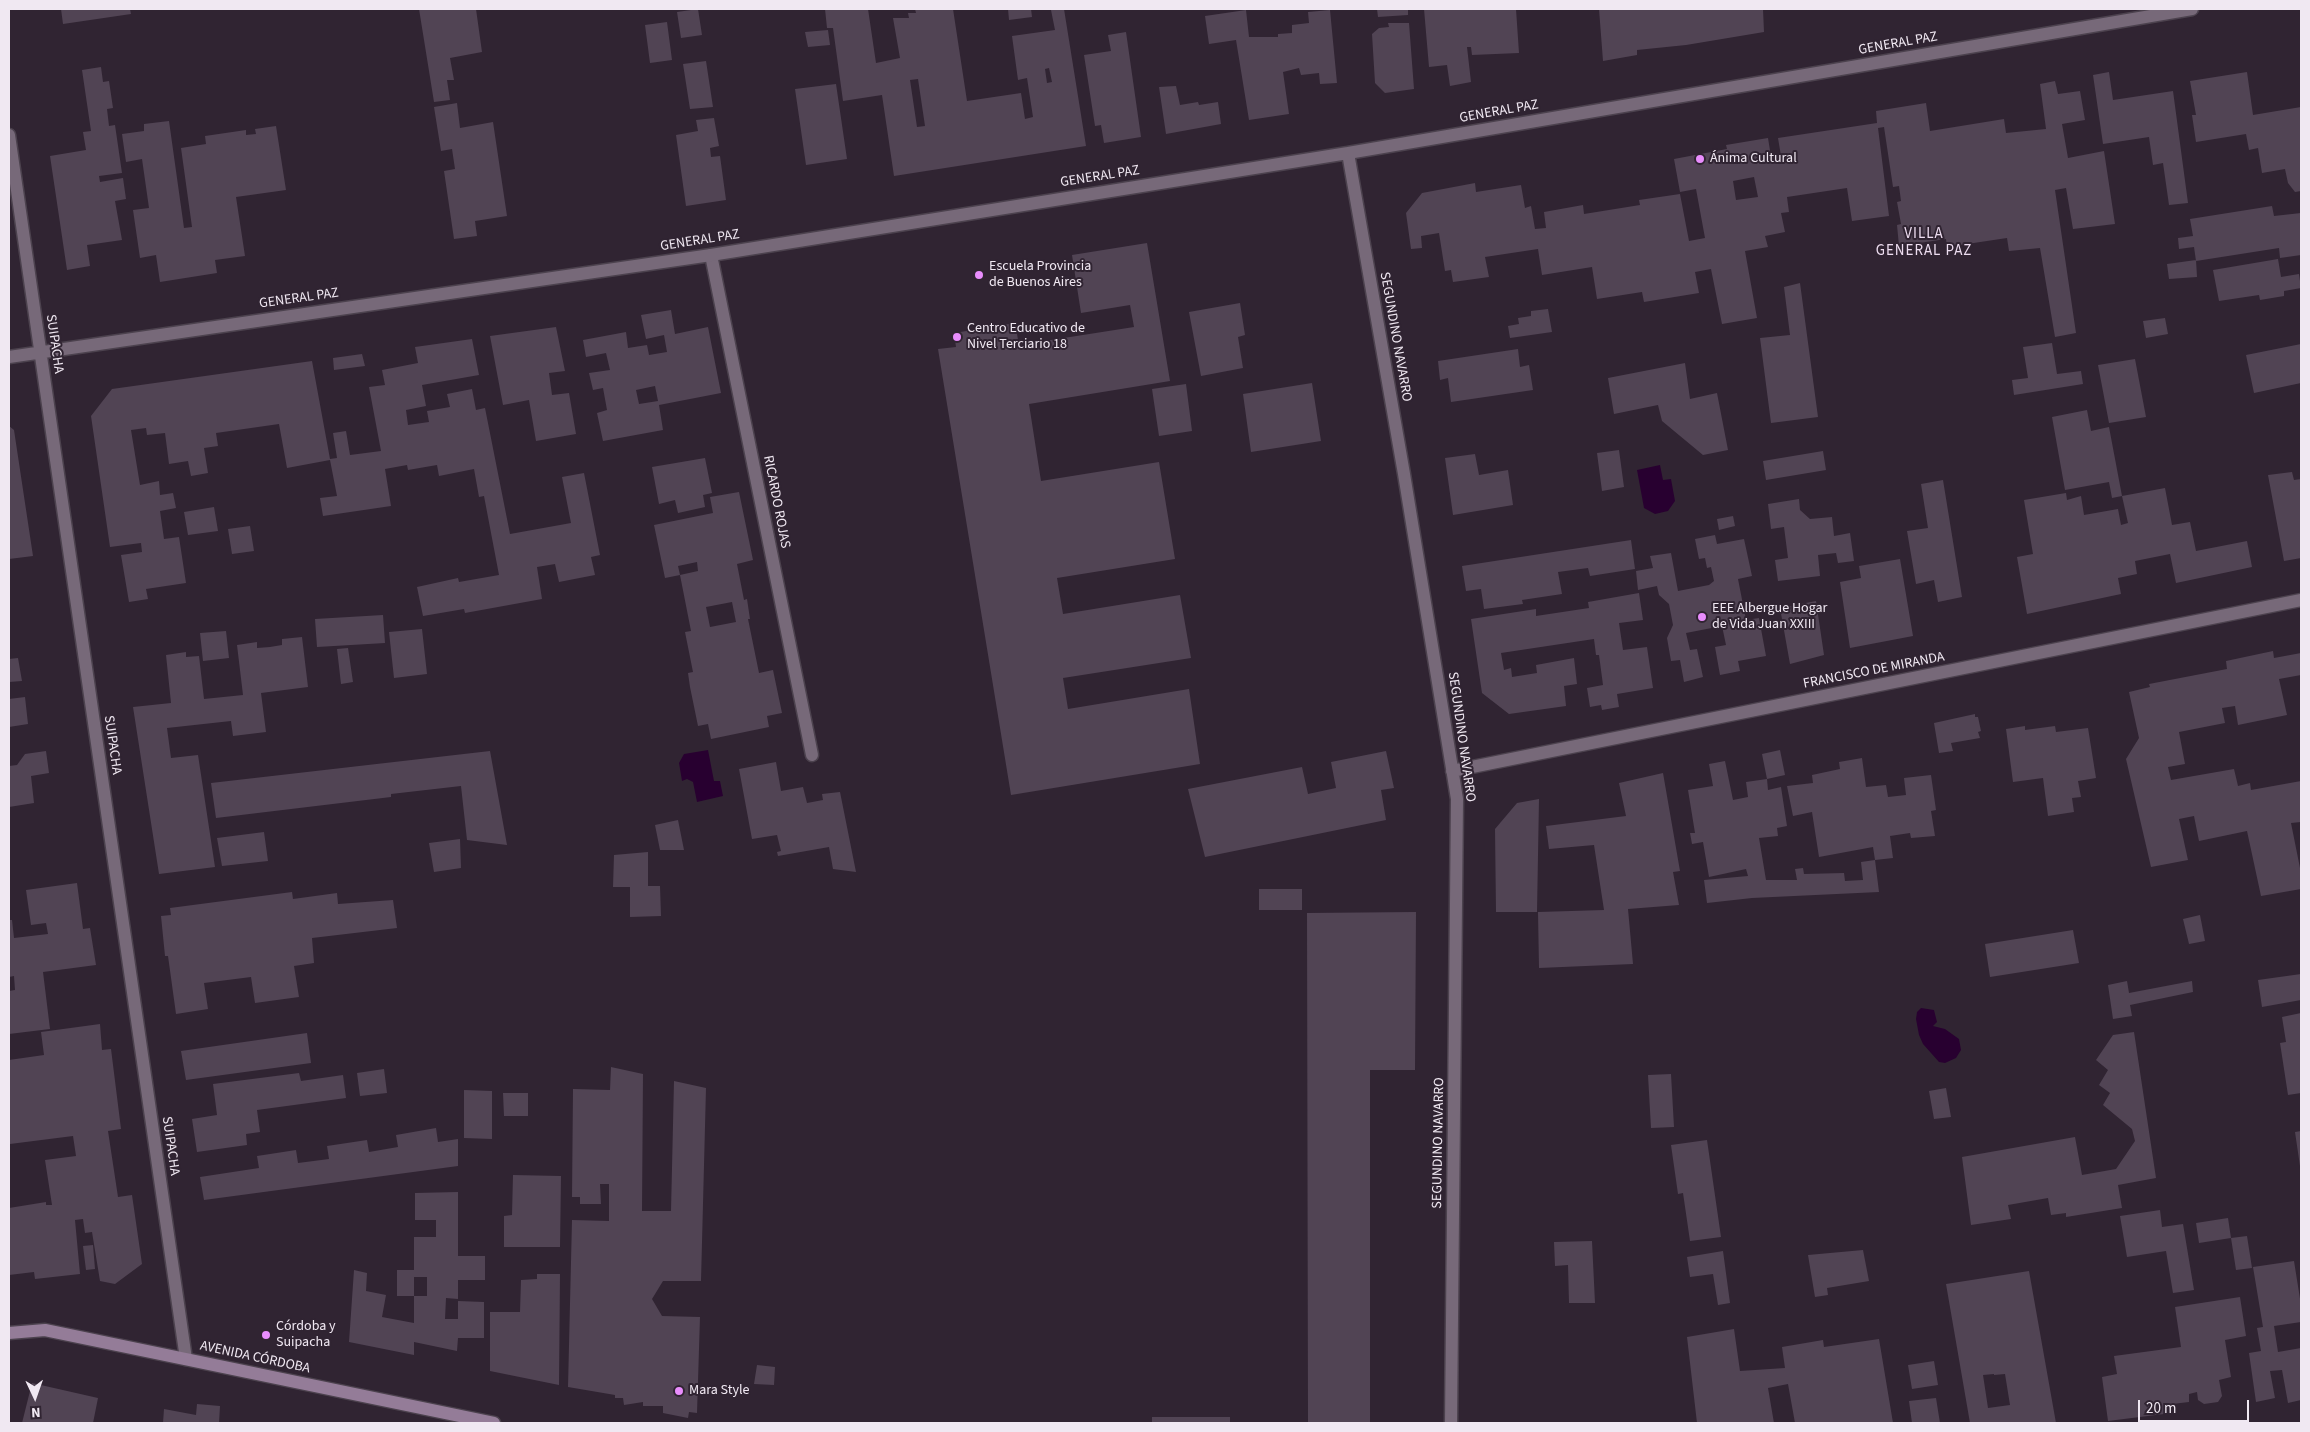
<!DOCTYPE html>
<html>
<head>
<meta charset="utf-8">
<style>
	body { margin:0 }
	#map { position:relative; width:2310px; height:1432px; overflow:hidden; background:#302432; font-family:"Source Sans 3",sans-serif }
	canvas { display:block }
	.frame { position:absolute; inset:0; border:10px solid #f0e8f2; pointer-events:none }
	.north { position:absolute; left:10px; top:1372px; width:50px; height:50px; -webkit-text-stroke:4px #302432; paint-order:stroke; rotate:177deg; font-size:14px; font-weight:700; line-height:20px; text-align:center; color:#f0e8f2 }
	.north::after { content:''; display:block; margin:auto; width:18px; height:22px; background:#f0e8f2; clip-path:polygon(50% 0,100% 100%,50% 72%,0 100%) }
	.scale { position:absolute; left:2138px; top:1400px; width:111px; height:22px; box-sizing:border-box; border:2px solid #f0e8f2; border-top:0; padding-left:6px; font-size:15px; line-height:18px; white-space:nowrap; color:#f0e8f2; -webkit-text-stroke:4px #302432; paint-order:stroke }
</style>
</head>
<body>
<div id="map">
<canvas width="2310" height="1432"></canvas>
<div class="frame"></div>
<div class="north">N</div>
<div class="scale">20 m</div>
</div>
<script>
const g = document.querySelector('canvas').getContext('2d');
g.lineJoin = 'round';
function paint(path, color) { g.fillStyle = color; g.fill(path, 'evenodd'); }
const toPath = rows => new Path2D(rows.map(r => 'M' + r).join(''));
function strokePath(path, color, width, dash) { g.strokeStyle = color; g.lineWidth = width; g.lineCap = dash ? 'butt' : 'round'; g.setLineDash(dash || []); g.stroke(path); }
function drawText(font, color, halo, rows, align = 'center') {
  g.font = font + ' "Source Sans 3",sans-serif'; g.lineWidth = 4; g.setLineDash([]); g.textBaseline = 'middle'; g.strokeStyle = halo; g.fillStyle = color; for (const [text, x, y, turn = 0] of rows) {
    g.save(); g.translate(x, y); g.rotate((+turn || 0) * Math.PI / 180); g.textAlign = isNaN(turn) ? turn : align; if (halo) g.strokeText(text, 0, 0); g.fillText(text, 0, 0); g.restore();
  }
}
const water = toPath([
	[1660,465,1663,480,1671,479,1675,501,1668,511,1655,514,1644,508,1637,470],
	[708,750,714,781,720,781,723,796,697,802,693,782,687,779,682,781,679,763,684,754],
	[1921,1008,1934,1010,1937,1022,1933,1026,1945,1029,1959,1039,1961,1050,1956,1058,1945,1063,1939,1062,1923,1044,1919,1035,1916,1019,1917,1012]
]);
const building = toPath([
	[61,9,130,9,131,14,63,24],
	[419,9,476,9,482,52,450,58,454,80,447,80,450,100,434,102],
	[698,9,702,35,681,38,677,12],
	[825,9,868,9,876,63,900,58,893,18,909,18,908,13,916,13,915,9,953,9,967,101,1021,93,1025,119,1033,117,1027,78,1018,80,1012,36,1055,30,1051,10,1064,9,1086,146,894,176,882,95,843,101,833,28,827,28],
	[1049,68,1052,82,1047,83,1045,69],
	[918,79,925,126,917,127,910,80],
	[1008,9,1031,9,1032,17,1009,20],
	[1377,9,1408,9,1408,15,1378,17],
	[1424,9,1516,9,1519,53,1472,55,1471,47,1467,47,1471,82,1450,86,1447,65,1429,67],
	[1599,9,1763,9,1764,32,1686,45,1637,50,1637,55,1603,61],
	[1246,10,1249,37,1278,37,1278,34,1292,33,1292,25,1309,23,1308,12,1330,10,1337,83,1320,84,1319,73,1301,75,1299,68,1283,72,1289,114,1249,120,1236,40,1209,44,1205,16],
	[667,22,672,60,650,63,645,25],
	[1388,23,1409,23,1414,89,1385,93,1375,83,1372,34,1379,28,1389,27],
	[828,30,830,45,808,47,805,32],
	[1126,32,1141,137,1104,143,1101,125,1095,126,1084,55,1111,51,1108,35],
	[706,61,713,107,690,109,683,64],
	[101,67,103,82,109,81,113,108,107,109,109,126,115,125,122,173,99,176,100,182,123,178,126,199,115,201,122,240,87,245,90,266,67,270,50,156,86,150,83,132,91,131,82,70],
	[2109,72,2113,100,2173,91,2188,203,2169,205,2163,163,2153,165,2149,137,2103,144,2093,75],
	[2247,72,2253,115,2301,107,2301,191,2295,192,2288,183,2285,169,2262,173,2258,148,2249,150,2246,134,2196,142,2192,115,2196,115,2190,81],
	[2055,81,2058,94,2080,91,2085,120,2062,124,2068,158,2104,151,2115,224,2073,229,2066,188,2055,190,2076,333,2055,337,2040,248,2009,251,2007,238,1947,247,1946,239,1899,246,1897,225,1901,224,1897,202,1901,201,1899,186,1893,187,1884,127,1878,128,1889,216,1852,221,1847,188,1787,197,1789,212,1781,213,1785,232,1765,236,1768,247,1745,251,1757,318,1722,324,1711,269,1695,272,1699,293,1644,302,1642,292,1597,299,1592,267,1542,275,1538,249,1485,257,1489,277,1453,282,1451,270,1445,271,1439,233,1421,236,1422,248,1411,249,1406,213,1422,193,1475,183,1476,192,1521,185,1525,208,1531,206,1535,229,1546,228,1544,212,1583,205,1584,214,1640,205,1639,200,1680,194,1689,241,1705,238,1696,189,1680,192,1674,159,1727,149,1726,145,1768,138,1772,163,1782,162,1778,138,1877,123,1876,111,1926,103,1930,131,2004,119,2006,133,2046,129,2040,84],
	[1754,177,1758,197,1736,200,1733,181],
	[836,84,847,159,806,165,795,89],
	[1176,86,1180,105,1198,102,1199,105,1218,102,1221,124,1166,134,1159,87],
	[457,103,460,128,493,122,507,216,475,221,477,236,454,239,444,171,455,169,452,149,441,151,434,107],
	[714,118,719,146,710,148,711,157,720,156,726,200,686,206,676,135,698,131,696,120],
	[169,121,184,228,192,227,181,148,206,144,205,136,246,130,246,135,256,134,255,129,276,126,286,190,236,197,245,256,215,260,217,273,160,282,156,255,140,258,133,210,149,208,142,159,126,162,122,134,144,131,144,124],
	[2272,206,2274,216,2301,213,2301,255,2280,258,2279,248,2196,261,2194,247,2179,249,2178,238,2193,236,2190,219],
	[1147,243,1170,381,1029,404,1041,481,1159,462,1175,559,1057,578,1063,614,1180,595,1191,658,1063,678,1068,709,1189,689,1200,764,1011,795,938,349,956,347,954,333,1015,323,1019,345,1134,327,1130,305,1081,313,1072,255],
	[2278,259,2281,277,2299,274,2301,288,2284,291,2284,296,2260,300,2259,295,2219,301,2213,270],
	[2196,260,2197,277,2169,279,2167,264],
	[1800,283,1818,417,1771,423,1760,338,1790,335,1784,287],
	[1240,303,1245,335,1238,337,1243,368,1201,376,1189,312],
	[1548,309,1552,332,1510,338,1508,326,1519,324,1518,318,1531,316,1531,311],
	[671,310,675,334,708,327,721,393,659,405,663,430,603,441,597,413,607,410,603,388,593,390,589,373,610,370,606,353,586,357,583,340,626,332,628,348,647,345,649,355,667,352,664,335,646,339,641,315],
	[655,386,658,401,639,404,636,390],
	[2165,318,2168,334,2146,338,2143,321],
	[556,327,565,371,549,373,552,395,569,393,576,434,536,441,529,400,503,405,490,336],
	[472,339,479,375,422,385,426,406,406,410,408,425,429,422,427,411,450,407,447,394,472,389,476,410,485,408,510,534,571,523,562,477,584,473,600,555,591,557,595,575,559,582,555,564,537,567,542,599,465,613,464,609,423,616,417,587,458,578,459,582,499,575,484,496,479,497,474,469,439,476,437,465,408,470,407,465,385,469,391,506,323,516,320,498,337,496,330,460,287,468,279,424,216,433,218,446,204,448,208,473,191,476,188,461,169,464,165,433,147,435,146,428,131,430,140,485,159,481,160,495,173,493,176,508,160,511,164,539,179,537,186,583,146,589,148,599,129,602,121,555,142,552,141,543,110,547,91,416,112,389,312,361,330,459,337,458,333,433,346,431,350,455,381,451,369,387,385,385,382,370,418,363,415,347],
	[2052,343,2057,374,2081,371,2083,384,2014,395,2012,380,2028,378,2023,347],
	[2301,344,2301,383,2254,393,2246,355],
	[1518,349,1520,367,1529,365,1533,390,1451,402,1448,378,1440,380,1438,361],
	[362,354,365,366,334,370,333,358],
	[2135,359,2146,417,2109,423,2098,365],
	[1685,363,1690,399,1717,393,1728,450,1703,455,1662,421,1658,405,1614,414,1608,378],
	[1312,383,1321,441,1251,452,1243,394],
	[1186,384,1192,431,1159,436,1152,389],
	[2087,410,2091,431,2109,427,2122,496,2112,498,2109,482,2065,490,2052,417],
	[9,426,14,430,33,556,9,559],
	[1619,450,1624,487,1602,491,1597,453],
	[1823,451,1826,470,1766,480,1763,461],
	[1475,454,1479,475,1508,470,1513,505,1453,515,1445,458],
	[705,458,712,493,703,495,705,507,678,513,675,500,659,504,652,467],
	[2292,472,2294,480,2301,479,2301,558,2284,561,2268,475],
	[1943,480,1962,597,1938,602,1934,580,1916,584,1907,531,1928,528,1921,484],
	[2165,488,2172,525,2190,522,2196,551,2247,541,2252,567,2176,583,2170,554,2135,561,2137,574,2118,578,2121,594,2027,614,2017,557,2033,554,2024,500,2066,493,2067,500,2081,496,2084,515,2118,509,2121,525,2128,523,2122,496],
	[739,492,753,560,737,564,744,600,747,599,750,619,748,619,759,673,773,670,782,713,767,716,769,727,711,739,708,724,698,726,690,687,688,673,693,672,685,632,691,631,680,575,698,571,697,562,678,566,680,575,665,578,654,525,713,513,710,497],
	[732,602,736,622,710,627,706,607],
	[1799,499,1800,510,1810,519,1832,517,1834,536,1850,533,1854,561,1838,563,1836,553,1818,555,1820,576,1778,581,1775,560,1788,558,1784,527,1771,529,1768,504],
	[214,507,218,531,188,535,184,512],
	[1733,516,1735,526,1719,530,1717,519],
	[250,526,254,551,232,554,228,529],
	[1715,535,1717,544,1744,539,1752,576,1738,579,1746,620,1759,618,1766,656,1738,661,1740,671,1720,675,1715,647,1726,645,1722,626,1686,633,1690,650,1697,649,1703,677,1684,682,1680,660,1671,661,1667,638,1673,625,1669,604,1659,595,1657,586,1638,590,1636,571,1653,568,1650,556,1671,553,1678,591,1709,585,1714,581,1711,567,1707,568,1705,558,1699,559,1695,539],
	[1631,540,1635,569,1590,576,1588,568,1558,572,1562,594,1522,600,1523,604,1484,609,1481,589,1466,591,1462,566],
	[1900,559,1913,636,1850,648,1840,582,1861,578,1859,566],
	[1639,593,1643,620,1619,623,1623,650,1647,647,1653,688,1617,694,1619,707,1602,710,1601,705,1590,707,1587,688,1603,685,1599,655,1596,655,1594,639,1501,653,1504,670,1511,668,1512,677,1537,673,1536,665,1574,658,1577,684,1564,686,1566,706,1509,714,1482,693,1471,619,1536,609,1536,616,1589,608,1588,602],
	[1816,601,1824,655,1790,664,1780,608],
	[383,615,385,643,317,647,315,619],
	[422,629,427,674,394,678,389,632],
	[226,631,229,658,203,661,200,633],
	[302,637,308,687,261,693,266,732,233,736,231,721,167,728,171,758,198,755,215,867,159,874,133,707,171,703,166,655,186,652,186,657,199,656,204,699,243,695,237,645,257,642,257,648,270,647,282,645,282,639],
	[348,648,353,682,341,684,337,649],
	[2273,651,2274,658,2301,653,2301,675,2279,679,2287,715,2238,725,2235,706,2222,708,2225,723,2179,732,2185,764,2168,767,2171,780,2234,769,2238,786,2250,783,2251,790,2301,781,2301,822,2291,823,2301,873,2301,889,2261,896,2247,831,2199,841,2194,816,2179,819,2188,860,2151,867,2126,759,2139,738,2129,692,2150,687,2149,684,2227,669,2226,661],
	[18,658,22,681,9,682,9,659],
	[25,697,28,724,9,727,9,699],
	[1975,714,1975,717,1978,717,1981,731,1978,732,1980,738,1951,743,1953,751,1939,753,1934,723],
	[2025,726,2025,730,2055,726,2056,732,2088,728,2096,778,2078,781,2081,797,2072,798,2074,812,2048,816,2043,778,2013,782,2006,729],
	[1780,750,1785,775,1767,779,1762,754],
	[46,751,49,773,31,776,34,803,9,807,9,766,17,765,25,754],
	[490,751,507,845,467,840,461,786,391,794,391,797,216,818,211,783],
	[1386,751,1394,788,1381,790,1386,820,1205,857,1188,789,1302,767,1308,794,1336,788,1331,762],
	[1862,758,1866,787,1886,785,1888,797,1906,795,1904,778,1931,775,1936,810,1931,811,1935,836,1911,838,1910,833,1890,836,1893,858,1875,860,1873,847,1819,857,1812,812,1793,816,1787,786,1813,783,1812,775,1840,769,1839,762],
	[1725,761,1733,800,1748,797,1746,782,1767,779,1768,790,1781,787,1787,826,1777,828,1778,836,1759,838,1766,880,1797,880,1795,869,1803,868,1804,874,1844,873,1845,881,1863,880,1861,862,1875,860,1879,892,1752,898,1707,903,1704,880,1748,876,1746,869,1709,877,1703,842,1692,844,1690,833,1695,833,1688,790,1713,786,1709,764],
	[776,762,781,791,803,787,807,803,823,800,822,794,840,792,856,872,833,869,829,847,778,856,777,852,781,851,777,835,752,839,739,769],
	[1663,773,1680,871,1673,872,1679,905,1628,909,1633,964,1539,968,1538,912,1604,910,1594,845,1549,849,1546,826,1626,816,1619,783],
	[1539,799,1537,912,1496,912,1495,829,1517,803],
	[678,820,684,850,660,850,655,825],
	[264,832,268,861,222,866,217,838],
	[460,839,461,868,434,872,429,843],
	[648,852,648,886,660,886,661,916,630,917,630,887,613,887,614,855],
	[77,883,83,929,90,928,96,965,43,972,50,1029,9,1034,9,991,15,990,14,976,9,977,9,920,12,920,14,938,48,934,46,923,31,925,26,890],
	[1259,889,1302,889,1302,910,1259,910],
	[292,892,293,899,337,893,338,904,393,900,397,928,312,938,314,963,294,966,299,997,255,1003,251,977,204,983,208,1009,176,1014,168,956,165,956,161,916,171,915,170,908],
	[1416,912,1415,1070,1370,1070,1370,1423,1308,1423,1307,913],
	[2200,915,2205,941,2189,944,2183,919],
	[2073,930,2079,963,1990,977,1985,944],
	[2301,974,2301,1000,2262,1007,2258,980],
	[2127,981,2129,993,2192,981,2193,992,2130,1005,2132,1016,2113,1019,2108,985],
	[2301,1013,2301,1093,2288,1095,2280,1043,2286,1042,2282,1017],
	[100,1024,102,1050,111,1049,121,1129,108,1131,118,1197,132,1195,142,1264,115,1284,100,1281,92,1232,85,1233,83,1219,75,1220,80,1274,35,1279,34,1272,9,1275,9,1208,46,1202,46,1205,52,1205,45,1160,76,1156,73,1136,10,1144,9,1060,44,1055,41,1032],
	[2134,1032,2156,1178,2118,1185,2122,1208,2066,1217,2066,1213,2051,1215,2048,1198,2008,1205,2011,1219,1971,1225,1962,1157,2075,1137,2082,1175,2116,1169,2135,1141,2132,1129,2103,1105,2110,1093,2099,1085,2108,1070,2096,1060,2113,1035],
	[307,1033,311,1063,186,1080,181,1051],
	[611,1067,643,1074,642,1211,671,1211,674,1081,706,1088,701,1281,663,1281,652,1299,662,1316,700,1317,697,1413,689,1412,688,1418,663,1413,663,1406,643,1406,643,1402,624,1405,623,1398,615,1398,615,1395,568,1387,572,1220,609,1221,609,1184,600,1184,601,1204,580,1204,580,1197,572,1197,573,1089,610,1090],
	[384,1069,387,1093,360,1096,357,1073],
	[299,1073,301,1081,343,1075,346,1098,257,1110,260,1132,246,1134,247,1145,197,1152,192,1119,217,1115,213,1084],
	[1671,1074,1674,1127,1651,1128,1648,1075],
	[1946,1088,1951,1117,1934,1119,1929,1091],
	[464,1090,492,1091,492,1139,464,1138],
	[503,1093,528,1093,528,1116,504,1116],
	[436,1128,438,1142,458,1139,458,1166,204,1200,200,1177,259,1168,257,1156,296,1150,298,1163,329,1159,327,1146,367,1140,369,1152,398,1147,396,1135],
	[2301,1131,2301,1166,2300,1166,2295,1132],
	[1707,1140,1721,1237,1690,1241,1683,1193,1678,1194,1671,1145],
	[513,1175,561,1176,560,1247,504,1247,504,1216,512,1215],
	[458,1192,458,1256,485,1256,485,1280,458,1280,458,1299,446,1298,445,1319,458,1319,458,1301,484,1302,484,1338,458,1338,457,1351,414,1342,414,1355,349,1342,354,1270,367,1273,366,1291,386,1295,382,1317,414,1323,414,1296,427,1296,427,1277,414,1277,414,1296,397,1296,397,1270,414,1270,414,1237,436,1237,436,1220,415,1220,415,1193],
	[2160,1210,2162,1227,2183,1224,2194,1290,2173,1293,2166,1251,2127,1257,2120,1216],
	[2228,1218,2231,1238,2247,1236,2252,1268,2236,1270,2231,1238,2199,1243,2196,1223],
	[1592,1241,1595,1303,1569,1303,1568,1265,1555,1266,1554,1242],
	[93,1245,95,1269,86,1270,83,1246],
	[1863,1250,1869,1281,1827,1288,1828,1295,1815,1297,1808,1255],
	[1723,1251,1730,1303,1718,1305,1713,1274,1690,1277,1687,1257],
	[2294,1261,2301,1305,2301,1322,2274,1326,2278,1352,2301,1348,2301,1400,2288,1403,2282,1370,2270,1371,2275,1398,2256,1402,2249,1353,2261,1351,2257,1328,2263,1327,2253,1267],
	[2029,1271,2056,1423,1970,1423,1946,1284],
	[1994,1374,1994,1375,2005,1374,2010,1405,1988,1408,1983,1375],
	[537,1274,560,1274,559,1385,490,1371,490,1312,520,1312,521,1280,537,1279],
	[2240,1297,2246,1336,2225,1340,2231,1377,2219,1380,2222,1396,2218,1402,2204,1404,2198,1400,2197,1392,2189,1394,2189,1402,2172,1404,2172,1413,2108,1421,2102,1377,2117,1374,2114,1356,2181,1347,2175,1307],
	[1734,1329,1740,1371,1785,1368,1782,1347,1823,1340,1824,1347,1879,1339,1893,1423,1795,1423,1788,1384,1768,1388,1774,1423,1697,1423,1687,1337],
	[1934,1361,1938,1385,1912,1389,1908,1365],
	[757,1365,775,1367,774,1385,754,1384],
	[32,1383,98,1398,93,1423,22,1423],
	[1936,1398,1940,1423,1912,1423,1909,1401],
	[197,1404,220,1406,219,1423,163,1423,164,1409,196,1415],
	[1152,1417,1230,1417,1230,1423,1152,1423]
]);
const lane = toPath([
	[711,255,812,755]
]);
const street = toPath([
	[9,135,186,1359],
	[1348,153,1404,474,1457,799,1451,1423],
	[9,357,711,255,1348,153,2192,9],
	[1452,771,2301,600]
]);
const secondary = toPath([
	[9,1333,45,1330,494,1423]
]);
const markers = [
	[1700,159,5,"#e98dfd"],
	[979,275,5,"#e98dfd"],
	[957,337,5,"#e98dfd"],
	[1702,617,5,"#e98dfd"],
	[266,1335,5,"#e98dfd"],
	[679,1391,5,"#e98dfd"]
];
const streetNames = [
	["GENERAL PAZ",1898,44,-10],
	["GENERAL PAZ",1499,112,-10],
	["GENERAL PAZ",1100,177,-9],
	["GENERAL PAZ",700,241,-9],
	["GENERAL PAZ",299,299,-8],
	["SEGUNDINO NAVARRO",1395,337,80],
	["SUIPACHA",54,344,82],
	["RICARDO ROJAS",776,502,79],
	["FRANCISCO DE MIRANDA",1874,671,-11],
	["SEGUNDINO NAVARRO",1461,737,82],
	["SUIPACHA",112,745,82],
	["SEGUNDINO NAVARRO",1439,1143,-89],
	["SUIPACHA",170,1146,82],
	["AVENIDA CÓRDOBA",255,1358,12]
];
const poiNames = [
	["Ánima Cultural",1710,159],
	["Escuela Provincia",989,267],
	["de Buenos Aires",989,283],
	["Centro Educativo de",967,329],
	["Nivel Terciario 18",967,345],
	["EEE Albergue Hogar",1712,609],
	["de Vida Juan XXIII",1712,625],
	["Córdoba y",276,1327],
	["Suipacha",276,1343],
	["Mara Style",689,1391]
];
const neighbourhoodNames = [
	["VILLA",1924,235],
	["GENERAL PAZ",1924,252]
];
paint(water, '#280030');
paint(building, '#514454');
strokePath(lane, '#4c424e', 15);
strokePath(street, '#4c424e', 15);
strokePath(secondary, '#4c424e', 15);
strokePath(lane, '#776979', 12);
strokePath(street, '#776979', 12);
strokePath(secondary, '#947c98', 12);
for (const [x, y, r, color] of markers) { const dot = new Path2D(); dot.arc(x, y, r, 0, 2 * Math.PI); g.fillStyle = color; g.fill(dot); strokePath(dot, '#302432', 2); }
drawText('14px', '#f0e8f2', '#302432', streetNames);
drawText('14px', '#f0e8f2', '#302432', poiNames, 'left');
g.letterSpacing = '1px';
drawText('15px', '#edddf0', '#302432', neighbourhoodNames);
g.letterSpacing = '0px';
</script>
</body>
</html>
